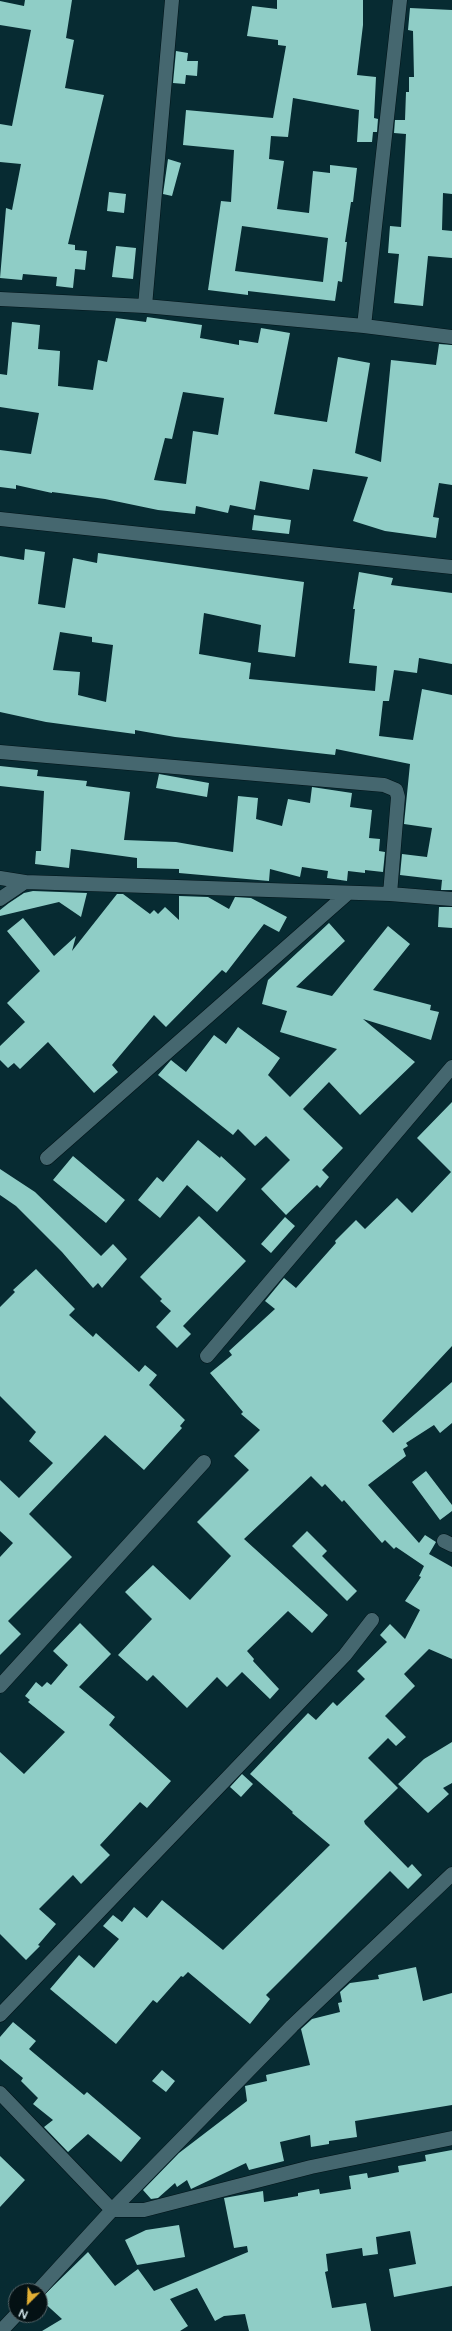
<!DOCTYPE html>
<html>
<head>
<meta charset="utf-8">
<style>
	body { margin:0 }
	#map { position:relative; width:452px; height:2331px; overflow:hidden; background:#072b32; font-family:"Varela Round",sans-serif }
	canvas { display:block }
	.north { position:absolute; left:8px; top:2283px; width:40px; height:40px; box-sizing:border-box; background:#041114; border:1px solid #566569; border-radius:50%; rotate:204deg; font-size:11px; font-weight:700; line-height:16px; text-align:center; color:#d1e4e9 }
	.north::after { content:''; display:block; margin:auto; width:14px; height:18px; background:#e2af34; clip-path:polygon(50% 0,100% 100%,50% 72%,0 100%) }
</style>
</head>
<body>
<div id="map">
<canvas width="452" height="2331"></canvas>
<div class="north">N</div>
</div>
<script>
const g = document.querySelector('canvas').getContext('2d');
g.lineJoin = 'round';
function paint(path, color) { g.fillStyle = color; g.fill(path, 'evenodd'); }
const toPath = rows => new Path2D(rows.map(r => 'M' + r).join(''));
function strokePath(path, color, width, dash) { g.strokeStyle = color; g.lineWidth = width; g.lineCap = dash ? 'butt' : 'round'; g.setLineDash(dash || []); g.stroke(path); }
const building = toPath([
	[25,0,72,0,66,38,74,40,65,88,104,95,68,244,75,245,75,250,87,251,85,270,75,269,73,288,56,286,57,277,23,274,22,280,0,278,6,208,12,210,21,164,0,162,0,124,12,126,31,30,0,25,0,1,24,6],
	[277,0,363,0,363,25,357,75,376,77,374,118,378,119,377,132,373,132,372,142,357,142,359,110,293,98,288,137,271,136,269,159,284,161,277,209,309,213,313,171,330,173,330,165,357,168,353,202,351,202,345,242,347,242,342,282,338,281,335,301,248,291,248,295,208,290,221,201,231,202,234,150,183,145,186,110,273,118,286,46,278,45,278,40,247,36,252,6,277,9],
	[242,226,328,238,323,282,235,271],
	[410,8,452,10,452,194,443,193,442,230,452,231,452,258,428,256,423,306,394,303,399,254,388,253,390,226,401,227,406,134,394,133,395,120,405,120,406,92,409,92,409,77,414,77,413,31,408,30],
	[176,51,188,53,187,61,198,61,197,76,186,75,185,84,173,83],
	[168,159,181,163,172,196,163,194],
	[109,192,126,194,124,213,107,211],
	[116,246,136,248,133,279,112,277],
	[147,317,202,325,200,338,239,345,239,340,258,343,261,328,290,333,274,414,327,422,338,357,370,363,355,453,381,462,391,360,436,365,439,344,452,345,452,485,439,483,433,517,439,518,436,538,385,531,353,521,368,477,313,469,309,490,260,481,255,510,230,505,228,513,196,506,195,514,158,510,105,499,52,492,52,493,16,485,16,489,0,487,0,450,31,454,39,413,0,407,0,374,7,375,12,322,40,325,38,349,60,351,58,386,93,390,98,360,107,362,116,318,146,322],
	[183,392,224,398,218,435,193,431,186,484,154,480,165,438,172,439],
	[254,515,291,520,289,534,252,530],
	[25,549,45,552,38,604,65,608,73,558,97,563,98,553,304,582,295,657,258,652,261,625,204,613,199,654,251,663,249,679,375,691,377,666,349,663,355,609,353,609,359,572,393,578,391,585,452,593,452,664,419,658,417,673,394,670,389,701,383,701,379,736,413,740,422,689,452,695,452,890,441,890,442,880,451,881,400,875,402,854,427,857,432,828,404,824,410,764,336,749,335,755,175,737,135,730,135,734,46,722,0,712,0,556,24,560],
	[60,632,92,637,92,642,113,645,106,702,78,695,80,672,53,670],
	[0,766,38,770,37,776,87,781,86,786,130,792,124,840,176,842,233,852,238,796,258,798,256,819,282,826,288,799,310,803,312,787,352,793,350,807,372,810,369,838,380,839,379,851,385,852,383,872,365,870,365,873,348,871,347,881,327,878,328,871,302,867,300,877,270,869,269,881,179,873,179,869,137,868,137,858,71,849,69,868,35,864,36,851,41,851,44,791,0,786],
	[159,774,209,783,207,797,156,788],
	[33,891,87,893,81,917,59,902,0,916,0,910,9,903,24,893],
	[117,894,123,894,150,914,154,910,158,914,165,907,179,920,179,896,208,897,229,909,235,897,251,898,287,917,279,932,264,924,226,973,222,970,166,1027,154,1015,112,1065,118,1072,94,1093,48,1042,20,1069,14,1063,8,1068,0,1060,0,1046,25,1022,7,1003,40,971,7,931,23,918,54,956,76,936,72,951],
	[439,907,452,907,452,928,438,927],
	[329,923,345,941,296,987,332,996,388,926,410,944,373,990,431,1005,430,1010,439,1012,431,1040,363,1019,415,1062,360,1115,329,1082,303,1109,343,1148,322,1170,329,1177,320,1188,317,1185,286,1215,261,1189,290,1160,266,1136,255,1146,238,1129,233,1135,158,1075,171,1060,186,1072,214,1035,226,1044,238,1027,280,1058,268,1075,290,1097,337,1049,280,1032,287,1011,262,1004,268,980],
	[452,1102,452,1346,382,1421,393,1433,452,1382,452,1423,440,1433,434,1425,406,1443,408,1446,403,1449,406,1456,368,1485,419,1543,425,1535,436,1542,429,1554,452,1567,452,1659,429,1649,404,1674,415,1686,385,1716,406,1737,396,1746,388,1738,368,1758,398,1788,364,1821,365,1824,408,1868,412,1864,422,1875,408,1889,390,1871,266,1995,270,1999,250,2024,188,1972,183,1977,181,1976,157,2003,153,2000,116,2044,50,1989,79,1955,94,1968,119,1939,103,1926,113,1915,122,1922,134,1907,147,1918,162,1900,223,1950,330,1845,292,1813,293,1812,250,1774,308,1713,316,1720,333,1702,337,1706,365,1679,357,1671,387,1642,380,1635,390,1624,405,1639,420,1610,405,1601,421,1577,419,1576,424,1566,396,1547,394,1549,385,1540,382,1543,344,1500,342,1502,325,1484,322,1487,311,1476,244,1539,328,1615,312,1633,288,1611,247,1651,254,1659,253,1661,279,1689,270,1699,242,1672,227,1687,217,1677,187,1708,153,1675,147,1681,118,1655,152,1619,125,1592,153,1565,190,1600,231,1556,197,1522,249,1470,234,1456,260,1430,241,1414,243,1412,210,1373,232,1355,229,1351,275,1309,265,1301,284,1278,296,1288,336,1243,335,1241,356,1220,365,1229,397,1198,412,1213,451,1172,417,1138],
	[198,1140,220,1158,221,1156,246,1179,217,1212,187,1185,160,1218,138,1200,157,1177,163,1182],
	[73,1156,125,1200,106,1223,53,1180],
	[0,1169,35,1192,101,1256,113,1244,127,1259,102,1288,98,1283,93,1288,62,1252,16,1206,0,1195],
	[199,1216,246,1261,183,1326,191,1334,177,1348,156,1327,171,1311,160,1301,162,1299,140,1277],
	[285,1217,295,1226,271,1253,261,1244],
	[36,1269,75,1309,69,1315,93,1337,96,1333,139,1372,145,1365,157,1375,149,1385,185,1420,180,1426,182,1428,144,1470,105,1435,29,1514,72,1557,8,1621,21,1634,0,1655,0,1557,13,1543,0,1531,0,1480,19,1498,53,1463,29,1441,36,1432,0,1396,0,1307,15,1292,13,1290],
	[426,1471,452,1505,452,1511,440,1520,412,1482],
	[307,1531,327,1551,322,1556,357,1591,347,1601,292,1546],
	[80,1623,111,1654,79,1687,115,1717,109,1725,171,1781,147,1808,140,1802,100,1845,110,1855,81,1884,73,1875,39,1909,56,1924,38,1945,40,1946,26,1960,0,1934,0,1752,24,1774,65,1732,28,1702,30,1700,25,1696,36,1682,42,1687,47,1682,51,1685,68,1665,53,1651],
	[452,1742,452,1783,443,1788,449,1794,428,1813,398,1784,424,1759],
	[242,1774,253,1784,241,1797,230,1787],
	[416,1967,423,2001,452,1993,452,2105,355,2121,357,2137,329,2141,329,2144,311,2147,310,2135,280,2142,284,2161,249,2170,246,2163,191,2189,187,2180,177,2187,175,2183,158,2198,151,2199,143,2190,179,2153,247,2101,245,2086,267,2081,266,2075,310,2065,301,2029,312,2019,340,2012,338,2003,342,2002,340,1992,350,1983,379,1979,378,1975],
	[13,2022,36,2041,29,2049,84,2095,87,2092,141,2138,121,2162,88,2134,68,2152,44,2127,53,2120,33,2104,38,2098,21,2081,23,2078,0,2059,0,2037],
	[162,2070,175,2081,166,2092,152,2081],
	[452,2150,452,2286,394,2297,389,2269,416,2264,410,2231,376,2237,378,2254,363,2256,362,2248,326,2254,328,2271,325,2272,332,2308,366,2303,371,2331,249,2331,245,2314,224,2316,215,2321,197,2288,170,2299,188,2326,180,2331,42,2331,62,2319,40,2299,88,2252,115,2286,138,2269,154,2291,248,2252,247,2246,234,2248,224,2198,263,2191,264,2202,298,2196,298,2193,319,2189,320,2194,351,2189,349,2176,367,2173,368,2178,399,2172,398,2166,426,2161,425,2155],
	[0,2156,25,2180,0,2207],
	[179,2225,185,2257,137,2265,125,2240,146,2230]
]);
const minor = toPath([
	[0,299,145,306,364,326,452,337],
	[145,306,172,0],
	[364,326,400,0],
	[0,519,452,567],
	[0,752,384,785,396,790,398,797,390,894],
	[0,878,25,882,390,894,452,899],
	[0,899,25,882],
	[47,1158,348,893],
	[207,1356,452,1067],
	[444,1541,452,1545],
	[0,1686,204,1462],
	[0,2015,345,1655,372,1620],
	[0,2093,112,2210,144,2210,311,2167,452,2138],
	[38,2291,112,2210,292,2026,452,1874],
	[1,2331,16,2315]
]);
paint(building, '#8fcdc6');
strokePath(minor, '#001318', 15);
strokePath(minor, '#45676f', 14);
</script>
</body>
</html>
